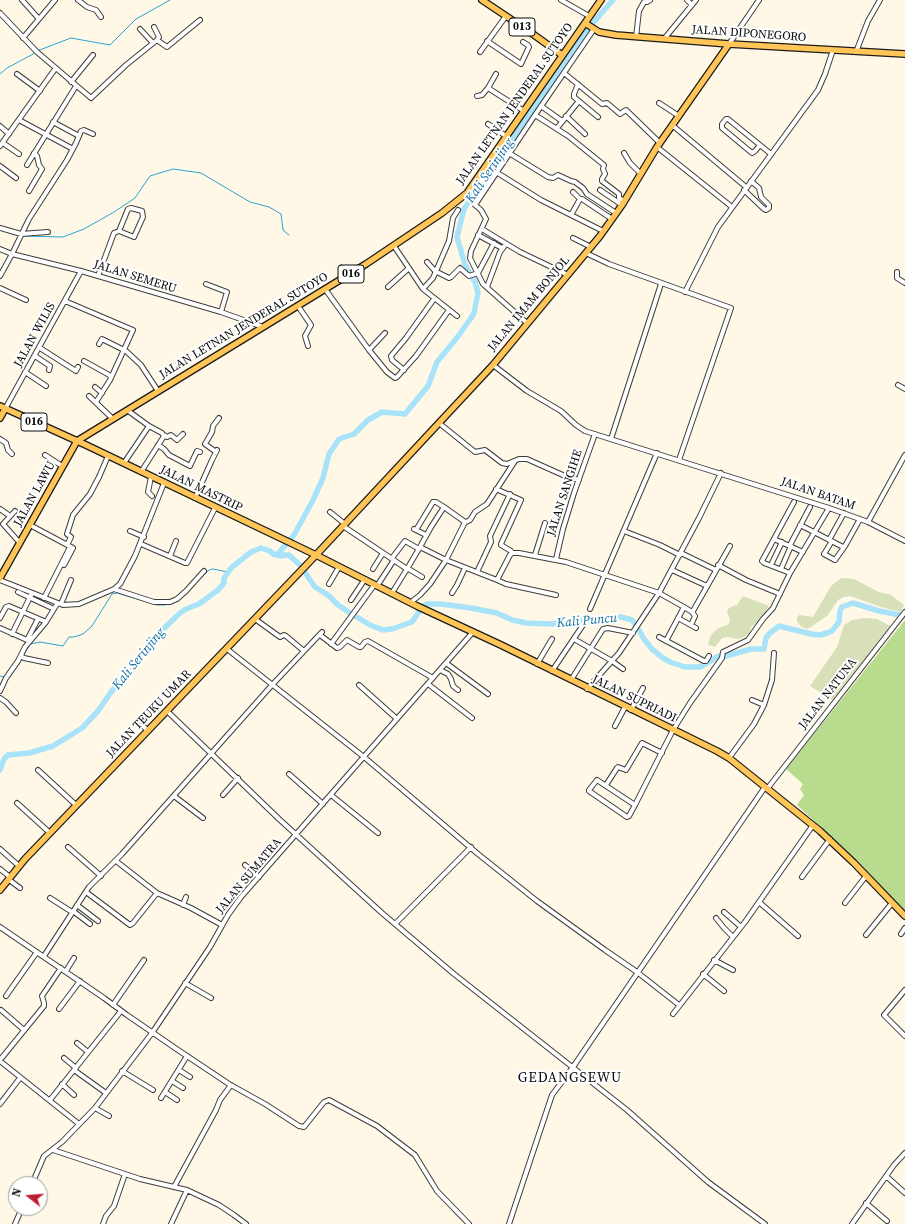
<!DOCTYPE html>
<html>
<head>
<meta charset="utf-8">
<style>
	body { margin:0 }
	#map { position:relative; width:905px; height:1224px; overflow:hidden; background:#fff8e7; font-family:"Source Serif 4",serif }
	canvas { display:block }
	.north { position:absolute; left:8px; top:1176px; width:40px; height:40px; box-sizing:border-box; background:#fff; border:1px solid #9d9d9d; border-radius:50%; rotate:287deg; font-size:11px; font-weight:700; line-height:16px; text-align:center; color:#0a0a0a }
	.north::after { content:''; display:block; margin:auto; width:14px; height:18px; background:#be1d36; clip-path:polygon(50% 0,100% 100%,50% 72%,0 100%) }
</style>
</head>
<body>
<div id="map">
<canvas width="905" height="1224"></canvas>
<div class="north">N</div>
</div>
<script>
const g = document.querySelector('canvas').getContext('2d');
g.lineJoin = 'round';
function paint(path, color) { g.fillStyle = color; g.fill(path, 'evenodd'); }
const toPath = rows => new Path2D(rows.map(r => 'M' + r).join(''));
function strokePath(path, color, width, dash) { g.strokeStyle = color; g.lineWidth = width; g.lineCap = dash ? 'butt' : 'round'; g.setLineDash(dash || []); g.stroke(path); }
function drawText(font, color, halo, rows, align = 'center') {
  g.font = font + ' "Source Serif 4",serif'; g.lineWidth = 4; g.setLineDash([]); g.textBaseline = 'middle'; g.strokeStyle = halo; g.fillStyle = color; for (const [text, x, y, turn = 0] of rows) {
    g.save(); g.translate(x, y); g.rotate((+turn || 0) * Math.PI / 180); g.textAlign = isNaN(turn) ? turn : align; if (halo) g.strokeText(text, 0, 0); g.fillText(text, 0, 0); g.restore();
  }
}
const forest = toPath([
	[905,620,905,912,860,863,797,805,804,795,800,789,803,784,786,769]
]);
const cemetery = toPath([
	[841,578,854,579,879,592,891,595,904,605,901,612,881,607,850,596,844,597,838,600,828,615,808,629,802,627,797,622,797,617,799,615,813,617,831,586],
	[743,596,769,606,760,621,751,627,749,633,745,637,738,639,728,637,722,638,715,647,709,645,708,644,711,635,717,629,729,624,730,620,727,612,728,609,731,607,737,605],
	[865,618,877,619,891,626,833,700,810,686,837,647,844,625,852,620]
]);
const stream = toPath([
	[37,51,71,38,110,45,136,19,170,0],
	[0,74,7,68,35,53],
	[4,231,13,234],
	[22,236,63,237,84,229,114,212,135,198,150,176,173,169,201,173,250,202,269,207,281,214,283,230,289,235],
	[191,588,209,570,213,569,228,572],
	[24,655,30,644,40,642,63,646,69,637,74,637,83,634,92,626,112,594,117,593,157,605,165,605,173,603],
	[0,676,5,677],
	[9,677,10,677,23,658]
]);
const river = toPath([
	[277,555,281,556,285,555,289,555,302,567,310,580,315,587,328,595,338,605,350,613,370,625,383,630,392,629,412,622,423,606,427,604,441,604,471,608,497,613,512,620,526,623,551,624,621,617,632,620,639,630,644,639,652,649,663,658,670,662,685,667,700,667,719,656,726,656,751,649,764,649,766,638,769,634,779,626,811,634,820,635,827,633,832,631,839,622,840,611,842,607,853,603,879,611,905,616],
	[0,770,4,759,8,755,29,753,53,746,82,728,98,711,111,692,133,669,140,660,150,643,157,635,180,613,186,609,199,604,218,590,224,583,224,578,232,567,251,552,261,548,270,551,273,554,277,555,294,535,313,500,323,478,329,454,339,439,354,434,368,420,382,412,405,414,428,386,437,362,456,339,471,318,474,313,478,293,475,282,465,265,457,237,464,209,585,32,613,0]
]);
const minor = toPath([
	[22,0,39,19],
	[78,0,87,7,96,10,101,17],
	[561,0,589,16],
	[687,0,692,5],
	[0,13,37,52,91,98,126,65,157,40,167,47,200,20],
	[154,27,159,37,157,40],
	[140,29,153,43],
	[636,37,639,11,644,2,647,2,650,0],
	[23,38,55,0],
	[664,39,696,0],
	[487,41,521,64,529,47,528,45,523,42],
	[729,44,759,0],
	[480,52,506,16],
	[856,52,868,21,880,0],
	[564,73,602,104,607,103,620,114,626,110,660,143],
	[17,74,40,91],
	[496,74,488,88,524,111],
	[71,82,93,55],
	[578,84,574,94,574,97,598,117],
	[477,96,482,95,488,88],
	[659,103,679,116],
	[541,106,562,121],
	[535,115,568,136,604,165,603,169,605,174,602,179,602,181,619,194,619,198,624,201],
	[566,116,585,134],
	[19,120,73,149],
	[53,122,79,136],
	[488,124,506,136],
	[672,125,746,187],
	[0,126,9,134],
	[557,128,579,101],
	[3,143,19,154],
	[760,145,755,151,752,153,722,128,722,124,726,119,728,119,771,154],
	[0,146,55,69],
	[657,147,732,207],
	[509,153,548,177,553,178,558,175,571,181,575,182,583,188,587,194,616,213],
	[624,153,630,163,641,174],
	[27,165,76,86],
	[0,166,16,178],
	[496,172,541,200,603,231],
	[478,179,488,185],
	[600,190,622,205],
	[744,190,764,209,766,210,769,208,769,205,761,197,759,188,751,181],
	[29,191,42,169,39,165,37,156,34,153],
	[580,199,582,199,612,219],
	[571,215,580,199,573,192],
	[0,228,21,234,48,232],
	[482,229,520,252,568,275],
	[478,235,502,248],
	[573,238,591,247],
	[394,246,423,289,457,316],
	[0,249,12,254,81,271,221,312,263,327],
	[586,253,609,264,731,308,679,460],
	[427,262,435,271,449,278,451,277,460,268,469,276,478,273,494,243],
	[897,272,897,278,905,283],
	[0,276,12,254,29,219,67,160,76,143,81,131,84,130,93,134],
	[98,276,114,233,119,231,134,237,143,217,142,211,131,208,128,209,119,231],
	[206,284,227,292,221,312],
	[388,287,409,268],
	[487,287,500,252,506,244],
	[0,288,26,300],
	[325,289,369,350,387,372,395,378,397,377,416,356,449,310],
	[423,289,433,278,449,241,453,218,458,210],
	[685,292,718,227,818,90,825,74,833,50],
	[65,301,133,330,110,380,96,402],
	[298,306,311,325,305,336,308,346],
	[527,323,483,284,470,258,471,251,486,219,481,210,475,205,535,115,594,29],
	[99,344,102,339,126,351,141,365,158,391],
	[40,348,76,371,78,367],
	[369,350,385,333],
	[35,356,50,366,49,370],
	[84,361,111,376],
	[493,365,527,391,561,411,576,425,585,431,829,508,868,522,905,541],
	[404,370,392,360,391,356,406,338,434,299],
	[25,372,46,386],
	[898,385,905,389],
	[95,387,102,393],
	[89,396,113,419],
	[5,409,81,271],
	[439,423,475,452,485,450,502,463,507,464,519,459,527,459,565,476,579,480],
	[164,435,167,437,171,435,177,440,183,434],
	[0,439,6,443,8,450,12,454],
	[611,439,661,284],
	[158,445,164,449,169,455,190,466,197,451,200,452],
	[216,452,205,444,212,432,213,426,219,418],
	[45,455,62,466],
	[124,463,149,426,127,410],
	[141,472,164,436,162,433,149,426],
	[151,477,148,492,152,496],
	[496,489,521,500,501,544,501,545,511,551,512,553],
	[195,498,212,460,217,450],
	[0,509,10,516],
	[15,511,3,524,20,543],
	[330,512,345,524],
	[466,522,470,520,475,512,487,504,515,461],
	[868,522,905,455],
	[30,525,73,548,64,565],
	[800,525,814,532,843,547],
	[343,526,407,569,420,547,446,560,497,580,510,555,512,553,519,553,566,562,659,593,699,518,721,473],
	[414,529,426,535],
	[416,530,433,502,436,502,444,507],
	[130,531,144,537],
	[624,531,660,545,680,555],
	[774,539,803,552],
	[829,540,844,513],
	[832,541,824,554,835,560,845,546,860,519],
	[141,544,185,563,187,563,215,508],
	[67,545,71,537,67,534,73,515,90,494,99,477,108,456],
	[790,545,810,507],
	[681,553,716,570],
	[535,555,545,523],
	[170,556,176,541],
	[392,558,405,541,419,549],
	[556,559,563,529,574,493,595,434],
	[718,565,746,580,780,594],
	[771,565,782,542],
	[407,568,422,577],
	[373,569,383,553],
	[781,569,791,546],
	[672,570,707,586],
	[477,572,491,542,490,536,510,494],
	[790,573,764,563,762,561,794,502],
	[0,580,63,605,79,604,114,589,120,584,135,556,164,483],
	[497,580,506,584,556,595],
	[329,584,339,567],
	[377,586,394,560],
	[114,589,154,602,170,602,177,599,186,591,204,571],
	[18,592,52,608],
	[392,593,407,569],
	[452,593,457,585,465,568],
	[44,598,70,547],
	[351,600,365,579],
	[410,603,420,595,430,584,446,560,465,522,444,507,431,527,420,547],
	[61,604,71,580],
	[590,609,657,453],
	[0,618,6,607,9,606,44,621],
	[678,618,696,628],
	[255,619,280,637,284,635,286,636,304,651],
	[691,625,695,616,692,612],
	[0,628,27,640,38,619],
	[12,634,32,593],
	[320,635,337,648,340,647,347,640,359,647,361,647,365,642,368,641,433,678],
	[659,637,704,661,706,661,709,656],
	[574,639,612,661,623,669],
	[666,641,684,607,692,612,693,611,730,546],
	[331,644,375,584],
	[227,649,364,757,478,854,537,901,605,950,637,972,679,1005],
	[21,656,24,658,48,663],
	[446,663,488,694],
	[537,664,552,639],
	[440,670,448,674,451,679,453,686,458,690],
	[552,671,583,625],
	[571,680,603,629,608,628,633,633],
	[428,684,472,718],
	[359,685,397,719],
	[587,689,619,653,659,593,684,607],
	[0,691,6,678,18,661,25,647,46,622,57,604],
	[0,698,6,702,16,713],
	[752,700,764,705],
	[631,710,643,688],
	[167,711,279,819,382,913,454,974,627,1110,708,1182,765,1224],
	[142,725,148,731],
	[615,726,625,707],
	[729,758,754,724,764,705,772,680,774,653],
	[38,770,76,805],
	[289,774,323,804],
	[606,785,617,768,618,767,626,770,642,743,662,753],
	[767,789,905,612],
	[223,795,238,778],
	[331,795,378,833],
	[174,796,203,818],
	[17,803,50,833],
	[635,805,629,816,627,817,589,791,589,790,597,780,635,805,673,730,690,703,722,658,723,652,748,640,763,619,773,608,790,573,829,508],
	[68,847,101,876],
	[0,849,19,866],
	[116,861,157,893,191,908,222,925],
	[245,865,259,877],
	[0,869,10,877],
	[802,877,830,839],
	[8,879,20,888],
	[86,892,130,925,133,923,157,893],
	[50,898,72,912],
	[759,902,798,936],
	[845,903,866,876],
	[77,905,98,921],
	[183,905,186,897],
	[73,911,90,924],
	[724,912,741,927],
	[716,918,724,928,733,937],
	[395,924,471,847],
	[0,927,104,998,127,1015,178,1050,229,1084,265,1104,299,1126,304,1127,324,1102,329,1100,377,1126,415,1155,437,1191,469,1224],
	[901,934,905,928],
	[866,935,892,903],
	[44,956,89,887,122,854,272,685,322,632],
	[714,960,733,970],
	[66,971,74,958],
	[703,974,724,991],
	[185,983,211,998],
	[905,990,884,1015,905,1036],
	[6,996,37,952],
	[113,1005,144,960],
	[59,1009,80,981],
	[1,1010,24,1030],
	[673,1014,745,922,813,825],
	[77,1043,88,1052],
	[64,1058,76,1068],
	[0,1060,44,1006,44,1003,42,996,61,968],
	[0,1061,79,1124],
	[74,1070,106,1093],
	[179,1070,190,1077],
	[122,1071,153,1090],
	[172,1081,183,1088],
	[62,1084,74,1095],
	[165,1092,177,1100],
	[161,1098,187,1056],
	[50,1100,121,1011],
	[0,1104,20,1078],
	[95,1108,109,1116],
	[53,1150,140,1179,187,1190,219,1205,234,1215,246,1224],
	[886,1176,905,1193],
	[32,1184,44,1156,62,1142,95,1108,152,1033,210,947,228,915,241,897,473,632],
	[174,1187,216,1110,220,1100,231,1085],
	[866,1203,887,1221],
	[15,1224,22,1208],
	[103,1224,106,1216,114,1206,125,1174],
	[171,1224,187,1190],
	[509,1224,552,1095,573,1067,765,787],
	[852,1224,894,1165,905,1153]
]);
const major = toPath([
	[482,0,530,32,562,55],
	[585,23,599,32,616,35,729,44,905,54],
	[0,406,86,445,316,555,417,606,501,645,717,751,729,758,820,831,854,863,905,916],
	[0,418,5,409],
	[0,578,77,441,366,264,442,213,467,193,601,0],
	[0,890,25,859,316,555,493,365,600,236,622,205,657,147,729,44]
]);
const shields = [
	[522,27,26],
	[351,274,26],
	[34,422,26]
];
const shieldNames = [
	["013",522,27],
	["016",351,274],
	["016",34,422]
];
const streetNames = [
	["JALAN DIPONEGORO",749,34,4],
	["JALAN LETNAN JENDERAL SUTOYO",515,104,-55],
	["JALAN SEMERU",135,277,17],
	["JALAN IMAM BONJOL",529,304,-50],
	["JALAN LETNAN JENDERAL SUTOYO",244,326,-31],
	["JALAN WILIS",35,335,-61],
	["JALAN MASTRIP",201,489,26],
	["JALAN SANGIHE",565,493,-72],
	["JALAN LAWU",35,494,-61],
	["JALAN BATAM",818,494,19],
	["JALAN NATUNA",828,694,-52],
	["JALAN SUPRIADI",634,699,26],
	["JALAN TEUKU UMAR",149,714,-46],
	["JALAN SUMATRA",249,876,-50]
];
const waterNames = [
	["Kali Serinjing",490,171,-56],
	["Kali Puncu",587,621,-5],
	["Kali Serinjing",139,659,-51]
];
const quarterNames = [
	["GEDANGSEWU",570,1078]
];
paint(forest, '#b9db8e');
paint(cemetery, '#d7e0b9');
strokePath(stream, '#2da2d3', 1);
strokePath(river, '#a9e3f9', 5.5);
strokePath(minor, '#3d3d3d', 6);
strokePath(major, '#1b1b1b', 8);
strokePath(minor, '#fff', 4);
strokePath(major, '#ffc557', 5.5);
for (const [x, y, w] of shields) { const box = new Path2D(); box.roundRect(x - w / 2, y - 9, w, 18, 3); g.fillStyle = '#fff'; g.fill(box); strokePath(box, '#0a0a0a', 1); }
drawText('bold 11px', '#0a0a0a', null, shieldNames);
drawText('12px', '#0a0a0a', '#fff', streetNames);
drawText('italic 13px', '#106f9f', '#fff', waterNames);
g.letterSpacing = '1px';
drawText('14px', '#0a0a0a', '#fff', quarterNames);
g.letterSpacing = '0px';
</script>
</body>
</html>
